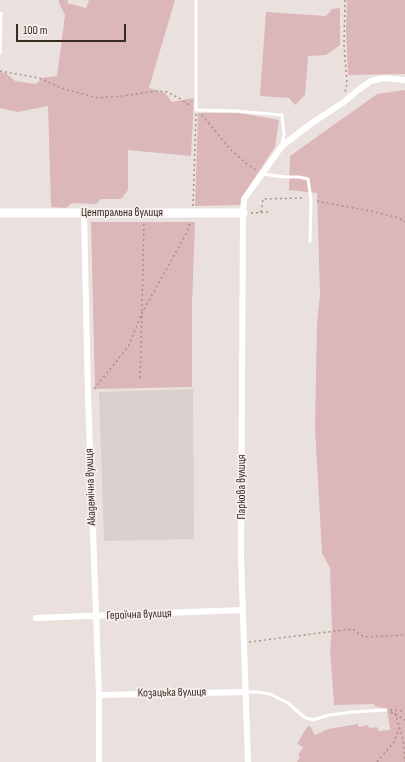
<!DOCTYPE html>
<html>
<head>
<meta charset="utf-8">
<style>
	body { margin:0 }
	#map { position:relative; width:405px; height:762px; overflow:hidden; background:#eae1df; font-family:"Sofia Sans Condensed",sans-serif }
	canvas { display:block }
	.scale { position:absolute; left:16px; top:24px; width:110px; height:18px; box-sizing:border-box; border:2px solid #3a2a20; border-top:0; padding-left:5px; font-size:12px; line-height:14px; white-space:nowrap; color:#3a2a20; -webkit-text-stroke:3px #f7f0ef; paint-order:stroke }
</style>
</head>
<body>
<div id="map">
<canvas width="405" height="762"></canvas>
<div class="scale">100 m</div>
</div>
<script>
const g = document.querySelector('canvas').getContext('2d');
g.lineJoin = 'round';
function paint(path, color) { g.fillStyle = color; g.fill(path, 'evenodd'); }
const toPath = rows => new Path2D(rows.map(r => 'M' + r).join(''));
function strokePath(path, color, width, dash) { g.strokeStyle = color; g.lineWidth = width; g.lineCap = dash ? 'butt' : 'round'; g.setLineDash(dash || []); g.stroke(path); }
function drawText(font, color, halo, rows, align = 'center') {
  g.font = font + ' "Sofia Sans Condensed",sans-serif'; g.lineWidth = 3.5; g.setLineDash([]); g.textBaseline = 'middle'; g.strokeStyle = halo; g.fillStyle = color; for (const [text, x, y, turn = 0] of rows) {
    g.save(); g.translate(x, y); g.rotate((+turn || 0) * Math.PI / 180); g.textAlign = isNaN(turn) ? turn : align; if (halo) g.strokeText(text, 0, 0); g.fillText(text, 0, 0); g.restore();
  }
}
const built = toPath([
	[193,389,194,539,104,541,99,392]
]);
const green = toPath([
	[59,0,68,0,67,3,86,8,89,0,175,0,149,88,165,93,172,102,194,98,191,156,128,150,128,190,121,199,101,199,96,204,72,203,66,208,51,207,48,106,18,112,0,108,0,72,6,73,15,81,36,84,42,78,57,76,65,15,59,3],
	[347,0,405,0,405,74,348,75,346,32],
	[340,8,340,45,326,55,308,56,305,95,295,105,289,98,260,96,266,12,326,16,332,9],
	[405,90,405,762,297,762,300,757,298,756,303,747,297,744,307,727,310,726,315,735,328,729,358,724,359,727,368,725,369,728,377,727,379,731,390,730,387,709,375,706,374,704,334,705,330,650,332,628,330,568,322,553,315,428,317,324,320,295,317,193,289,190,290,156,377,94],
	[198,113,240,113,279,120,275,147,242,197,241,205,195,206],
	[91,222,195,222,192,304,192,387,95,389]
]);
const path = toPath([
	[345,0,344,45,347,83,345,93],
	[0,71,39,78,61,88,98,98,122,96,157,91,167,92,179,98,191,106],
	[202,115,230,149,248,165,256,170],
	[317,201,375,212,399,218,405,222],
	[193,206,196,114],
	[261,212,263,199,305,198],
	[251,213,270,212],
	[142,311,144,221],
	[140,378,142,315],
	[94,389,128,347,142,313,187,232,190,222],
	[249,642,352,629,364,637,405,635],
	[390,710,405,711],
	[391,712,405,720],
	[395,713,403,739,405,762],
	[377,762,394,742,400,726]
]);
const lane = toPath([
	[196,0,196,110,236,111,282,115,284,135,282,144],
	[0,53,1,13],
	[263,174,285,177,299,177,308,179,311,199,310,242],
	[246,692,258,692,270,694,288,703,304,717,313,720,329,715,353,712,386,710]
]);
const street = toPath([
	[84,213,88,396,99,695,99,762],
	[36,618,242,610],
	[99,695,246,692],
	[248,762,241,557,243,213,244,199,282,146,312,123,344,102,358,90,371,81,383,78,405,80]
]);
const secondary = toPath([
	[0,213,243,213]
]);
const streetNames = [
	["Центральна вулиця",122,213],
	["Академічна вулиця",91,487,-92],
	["Паркова вулиця",242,487,-90],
	["Героїчна вулиця",139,615,-2],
	["Козацька вулиця",172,693,-1]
];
paint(built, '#dacfcd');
paint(green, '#dcb7ba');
strokePath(path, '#ae8e7f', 1.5, [2, 3]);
strokePath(lane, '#fff', 3);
strokePath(street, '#fff', 6);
strokePath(secondary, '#fff', 9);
drawText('12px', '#3a2a20', '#f7f0ef', streetNames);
</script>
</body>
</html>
